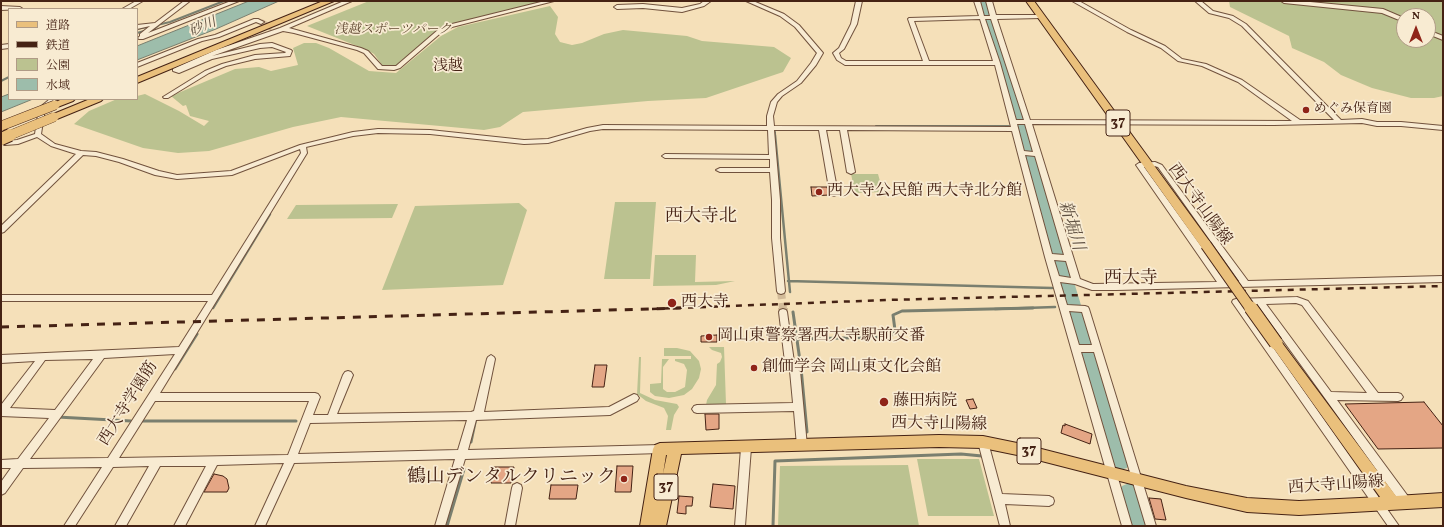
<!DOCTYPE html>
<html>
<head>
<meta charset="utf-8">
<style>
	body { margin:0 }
	#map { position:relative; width:1444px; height:527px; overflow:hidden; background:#f5e0b9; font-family:Vollkorn,"Noto Serif JP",serif }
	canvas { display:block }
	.frame { position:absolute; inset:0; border:2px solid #452214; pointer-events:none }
	.legend { position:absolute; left:8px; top:8px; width:130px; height:92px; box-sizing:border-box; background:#f8ebd2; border:1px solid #b09b86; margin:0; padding:5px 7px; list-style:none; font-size:12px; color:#452214 }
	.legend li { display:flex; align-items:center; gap:8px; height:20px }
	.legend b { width:20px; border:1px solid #b09b86 }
	.north { position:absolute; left:1396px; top:8px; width:40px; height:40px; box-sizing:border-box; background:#f8ebd2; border:1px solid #b09b86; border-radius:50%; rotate:0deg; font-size:11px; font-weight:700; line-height:16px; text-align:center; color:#452214 }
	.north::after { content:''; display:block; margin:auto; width:14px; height:18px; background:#8f2418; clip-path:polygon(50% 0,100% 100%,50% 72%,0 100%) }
</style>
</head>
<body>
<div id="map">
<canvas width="1444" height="527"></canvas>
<div class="frame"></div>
<ul class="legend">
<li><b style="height:5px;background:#eac07c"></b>道路</li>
<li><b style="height:5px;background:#452214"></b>鉄道</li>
<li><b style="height:11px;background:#bbc290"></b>公園</li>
<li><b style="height:11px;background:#9dbdab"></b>水域</li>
</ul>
<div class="north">N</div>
</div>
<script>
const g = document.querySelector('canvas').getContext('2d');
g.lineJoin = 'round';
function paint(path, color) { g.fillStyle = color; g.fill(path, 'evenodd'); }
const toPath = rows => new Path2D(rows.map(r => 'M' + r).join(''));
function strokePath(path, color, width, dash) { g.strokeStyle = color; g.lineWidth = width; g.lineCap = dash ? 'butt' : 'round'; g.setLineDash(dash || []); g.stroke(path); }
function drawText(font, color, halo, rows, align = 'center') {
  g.font = font + ' Vollkorn,"Noto Serif JP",serif'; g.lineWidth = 3.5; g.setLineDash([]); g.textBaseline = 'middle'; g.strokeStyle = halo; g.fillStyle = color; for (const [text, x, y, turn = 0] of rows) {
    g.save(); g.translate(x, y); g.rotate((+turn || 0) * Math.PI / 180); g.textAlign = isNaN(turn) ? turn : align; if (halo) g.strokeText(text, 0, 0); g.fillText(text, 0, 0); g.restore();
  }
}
const green = toPath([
	[369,1,544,1,443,27,398,66,393,67,382,65,374,54,367,50,307,26],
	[1229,1,1443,1,1443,96,1434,98,1411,98,1372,88,1341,75,1324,62,1292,48,1289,36,1230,7],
	[1404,16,1428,16,1428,40,1404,40],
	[550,6,558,17,555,34,560,42,572,45,582,43,604,34,623,30,687,36,702,41,774,47,791,58,783,72,706,98,648,101,523,112,500,127,484,130,341,117,293,127,209,151,178,153,143,148,74,124,89,111,117,99,137,99,137,96,145,94,179,111,204,126,209,121,190,116,186,105,183,106,171,96,235,69,259,67,271,71,298,65,293,48,304,43,316,43,329,48,369,71,396,73,441,36,458,27],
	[851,174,878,174,883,192,855,193],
	[615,202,656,202,650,279,604,279],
	[519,203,527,210,503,285,382,290,415,206],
	[398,204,392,218,287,219,296,205],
	[655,255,696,255,695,282,735,281,716,285,653,286],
	[709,347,724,347,726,404,706,405,707,400,716,385,717,364,720,362,722,357,721,353,712,350],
	[664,348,677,348,690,351,699,361,701,369,699,378,692,389,684,395,669,398,655,396,650,392,650,384,661,383,662,359,669,359,663,367,663,389,667,392,675,392,685,387,687,370,684,364,675,361,675,359,691,359,691,356,664,356],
	[639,357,641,357,640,393,655,400,677,404,679,407,674,415,671,430,666,430,668,416,664,408,646,401,637,394],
	[917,459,979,459,994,516,928,516],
	[908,465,919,526,778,526,780,466]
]);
const water = toPath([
	[249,1,279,1,216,29,137,60,137,46,249,1],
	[9,94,9,99,33,99,1,112,1,97,9,94]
]);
const streamFar2 = toPath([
	[157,25,170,22,224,1],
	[137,29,152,26],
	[149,31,153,30,159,25],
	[137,33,144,31],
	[1,81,9,77],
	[876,126,1009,126],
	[775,132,775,136]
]);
const streamFar1 = toPath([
	[775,135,790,292],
	[788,281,1052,288],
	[1064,288,1069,289],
	[213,308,270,214],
	[995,309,1055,307]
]);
const stream = toPath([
	[793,312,801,368,807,432],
	[797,339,888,337,894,334,895,330,893,315,902,311,1033,308],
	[175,369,197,334],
	[57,417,131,421],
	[142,421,296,421],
	[471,442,476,418],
	[447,526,464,469],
	[773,526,775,461,961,454,982,456]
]);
const river = toPath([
	[978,1,988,1,1129,462,1127,468,1120,470,1113,468,1111,462,978,1],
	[1129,483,1136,486,1149,526,1129,526,1119,492,1122,486,1129,483]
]);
const building = toPath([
	[811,187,827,187,829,195,812,196,811,187],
	[717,335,717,342,701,342,701,336,717,335],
	[595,365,607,365,604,387,592,387,595,365],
	[973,399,977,408,970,409,966,400,973,399],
	[1424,402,1443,426,1443,448,1378,449,1345,404,1424,402],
	[705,414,719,414,719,429,706,430,705,414],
	[1065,424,1092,434,1090,444,1061,433,1063,425,1065,426,1065,424],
	[617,466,633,466,631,492,615,492,617,466],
	[494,467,514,467,511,483,491,483,494,467],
	[214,474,223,476,227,479,229,488,227,492,204,492,214,474],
	[713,484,735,486,733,509,710,507,713,484],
	[551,485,578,485,576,499,549,499,551,485],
	[679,496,693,497,692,506,686,506,686,514,677,513,679,496],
	[1149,498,1161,499,1166,520,1155,519,1149,498]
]);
const minorTunnelFar2 = toPath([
	[261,22,272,28]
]);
const minorTunnelFar1 = toPath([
	[781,291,783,309]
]);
const minorTunnel = toPath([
	[783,308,783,312]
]);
const minor = toPath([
	[136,1,143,1,129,9,122,9,136,1],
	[184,1,190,1,148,33,231,1,239,1,143,39,139,39,138,38,140,36,140,34,150,26,137,29,137,25,155,23,184,1],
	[344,1,352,1,289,28,361,48,368,51,382,66,396,66,439,29,448,25,545,1,554,1,452,27,443,31,400,68,394,70,378,69,364,53,357,50,294,33,283,31,212,56,260,44,272,43,291,50,292,51,290,56,255,59,226,66,209,73,168,98,164,98,163,97,205,71,222,64,255,55,285,53,286,52,272,47,260,48,212,59,179,73,173,71,173,69,216,50,280,28,344,1],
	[704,1,711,1,704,6,682,12,643,8,617,9,614,7,617,5,643,4,682,8,700,4,704,1],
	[746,1,753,1,784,14,799,25,823,53,816,65,801,83,782,96,777,102,773,116,774,126,1011,127,995,65,845,65,837,60,833,53,839,48,851,24,856,1,862,1,857,24,844,49,839,53,841,58,846,61,923,61,908,19,909,18,979,16,974,1,980,1,984,16,990,16,986,1,992,1,996,15,1043,15,1043,17,1041,18,997,19,1030,120,1292,121,1238,82,1202,66,1178,61,1161,48,1127,32,1072,1,1079,1,1131,30,1165,46,1182,59,1206,64,1242,80,1300,120,1334,120,1242,26,1229,18,1209,13,1195,1,1201,1,1213,11,1233,16,1246,24,1341,120,1362,119,1377,122,1401,122,1443,126,1443,130,1401,126,1377,126,1362,123,1274,125,1032,124,1080,279,1093,284,1217,282,1136,165,1139,163,1155,162,1162,165,1248,281,1443,276,1443,282,1116,290,1092,290,1075,284,1060,282,1067,305,1085,306,1088,307,1089,309,1156,526,1146,526,1094,352,1081,352,1132,526,1122,526,1045,257,1012,131,847,130,855,172,851,174,847,172,840,130,826,130,838,194,834,196,830,194,819,130,774,130,780,200,780,238,785,291,784,293,781,294,778,293,777,291,772,238,772,200,770,172,720,172,716,170,720,168,770,168,770,159,665,158,662,156,665,154,769,155,768,130,603,129,590,131,548,143,524,144,430,134,378,133,353,136,306,147,307,153,160,393,315,393,318,394,320,397,313,415,328,415,343,375,345,372,348,371,351,372,353,375,337,414,471,412,474,411,487,359,488,357,491,355,494,357,495,359,484,412,609,407,634,394,637,395,639,398,637,401,610,415,476,420,468,450,660,445,664,446,665,449,664,452,660,453,465,459,445,526,435,526,455,459,294,463,265,526,255,526,284,463,217,465,185,526,174,526,206,466,160,466,126,526,115,526,149,466,113,467,75,526,64,526,102,467,23,468,5,493,1,495,1,482,11,468,1,468,1,460,18,459,49,418,1,416,1,405,35,361,1,363,1,355,179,347,208,301,1,301,1,295,212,295,301,153,300,149,232,175,177,179,155,175,119,162,96,156,83,155,4,232,1,233,1,226,76,154,51,146,37,137,18,144,5,145,1,143,1,139,7,141,17,140,35,134,39,108,50,99,57,99,45,109,41,134,55,144,81,151,96,152,123,159,159,171,177,175,231,171,300,145,353,132,378,129,430,130,524,140,548,139,587,128,603,125,767,126,767,116,771,102,778,94,797,81,811,63,817,53,795,27,780,16,746,1],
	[980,19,993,61,929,61,914,21,980,19],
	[985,19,991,19,1024,120,1016,120,1000,63,985,19],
	[1017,124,1025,124,1033,152,1024,151,1017,124],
	[1025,155,1035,156,1064,255,1052,254,1025,155],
	[1154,166,1158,167,1239,281,1226,281,1144,167,1154,166],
	[1054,260,1066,261,1071,278,1059,276,1054,260],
	[1069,311,1082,312,1092,345,1079,345,1069,311],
	[175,354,108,458,30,459,104,358,175,354],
	[93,359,55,410,10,408,45,360,93,359],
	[155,401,309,401,288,455,119,458,155,401],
	[467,420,458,450,298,454,310,423,467,420],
	[1281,1,1300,1,1383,9,1404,18,1404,22,1382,13,1284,3,1281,1],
	[1,6,20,7,23,9,1,10,1,6],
	[254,19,258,19,264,22,261,24,256,22,219,37,202,41,137,67,137,63,198,39,215,35,254,19],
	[1428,30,1443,36,1443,40,1428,34,1428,30],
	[9,44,9,48,1,49,1,45,9,44],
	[1297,297,1308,301,1378,393,1398,393,1401,394,1403,397,1401,400,1398,401,1337,400,1410,499,1411,502,1410,505,1406,507,1402,505,1257,304,1243,305,1399,526,1388,526,1232,302,1233,300,1236,299,1297,297],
	[1296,303,1302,305,1367,393,1331,392,1266,304,1296,303],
	[783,309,786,310,787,312,794,362,800,371,807,446,806,449,802,450,798,449,797,446,794,411,697,413,694,412,692,409,694,406,697,405,793,403,790,371,785,362,779,312,780,310,783,309],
	[983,438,986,439,988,442,1002,494,1049,496,1053,498,1054,501,1053,504,1049,506,1005,504,1010,526,1000,526,978,442,980,439,983,438],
	[746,444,750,445,751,448,745,526,735,526,741,448,742,445,746,444],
	[517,483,521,485,522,488,515,526,505,526,512,488,513,485,517,483]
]);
const major = toPath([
	[1026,1,1034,1,1210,242,1211,245,1210,248,1202,248,1026,1],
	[1276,338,1280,340,1396,496,1443,493,1443,507,1299,515,1247,512,1186,498,1022,456,983,448,939,447,681,454,666,526,640,526,653,449,655,445,660,443,939,435,983,436,1022,444,1186,486,1247,498,1299,501,1380,497,1272,346,1270,343,1272,340,1276,338],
	[666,455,667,455,663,474,666,455]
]);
const highway = toPath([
	[323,1,334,1,137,83,137,77,323,1],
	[62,99,75,99,73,101,55,108,50,105,62,99],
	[90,99,103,99,101,101,57,119,54,120,49,117,51,115,90,99]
]);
const railFar1 = toPath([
	[652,309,886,300,1443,286]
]);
const rail = toPath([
	[1,327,684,308]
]);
const majorBridgeFar1 = toPath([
	[1206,245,1251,309]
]);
const majorBridge = toPath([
	[1251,308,1276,343]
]);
const highwayBridgeFar1 = toPath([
	[1,126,55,105],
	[8,136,54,117]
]);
const highwayBridge = toPath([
	[1,139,10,135]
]);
const markers = [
	[1306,110,4,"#8f2418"],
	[819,192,4,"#8f2418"],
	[672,303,5,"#8f2418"],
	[709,337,4,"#8f2418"],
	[754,368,4,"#8f2418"],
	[884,402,5,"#8f2418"],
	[624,479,4,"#8f2418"]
];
const farParknames = [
	["浅越スポーツパーク",393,31]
];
const farPoinames = [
	["めぐみ保育園",1314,110]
];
const farWaternames = [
	["砂川",203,28,-23]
];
const farQuarternames = [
	["浅越",448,67]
];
const shields = [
	[1118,123,24],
	[1029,451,24],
	[666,487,24]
];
const shieldNames = [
	["37",1118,123],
	["37",1029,451],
	["37",666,487]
];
const poiNames = [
	["西大寺公民館 西大寺北分館",827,192],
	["西大寺",681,303],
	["岡山東警察署西大寺駅前交番",717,337],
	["創価学会 岡山東文化会館",762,368],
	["藤田病院",893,402]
];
const streetNames = [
	["西大寺山陽線",1199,205,54],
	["西大寺学園筋",129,404,-58],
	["西大寺山陽線",939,425,1],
	["西大寺山陽線",1336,486,-4]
];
const waterNames = [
	["新堀川",1070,226,73]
];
const quarterNames = [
	["西大寺北",701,218],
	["西大寺",1131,280]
];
const nearPoinames = [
	["鶴山デンタルクリニック",616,479]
];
paint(green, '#bbc290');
paint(water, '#9dbdab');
strokePath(water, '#7a7f6f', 1);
strokePath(streamFar2, '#7a7f6f', 2);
strokePath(streamFar1, '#7a7f6f', 2.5);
strokePath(stream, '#7a7f6f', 3);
paint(river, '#9dbdab');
paint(building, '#e4a685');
strokePath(building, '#452214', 1);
strokePath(minorTunnelFar2, '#d2ba98', 6, [6, 3]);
strokePath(minorTunnelFar1, '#d2ba98', 8, [8, 4]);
strokePath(minorTunnel, '#d2ba98', 10, [10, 5]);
strokePath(minor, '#71523d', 2);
strokePath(major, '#452214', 2);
strokePath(highway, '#452214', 2);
paint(minor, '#f8ebd2');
paint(major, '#eac07c');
paint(highway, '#eac07c');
strokePath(railFar1, '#452214', 2.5, [6, 6]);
strokePath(rail, '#452214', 3, [8, 8]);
strokePath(majorBridgeFar1, '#452214', 12, []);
strokePath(majorBridge, '#452214', 15, []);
strokePath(highwayBridgeFar1, '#452214', 10, []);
strokePath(highwayBridge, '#452214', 14, []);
strokePath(majorBridgeFar1, '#eac07c', 10);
strokePath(majorBridge, '#eac07c', 13);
strokePath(highwayBridgeFar1, '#eac07c', 9);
strokePath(highwayBridge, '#eac07c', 12);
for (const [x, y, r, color] of markers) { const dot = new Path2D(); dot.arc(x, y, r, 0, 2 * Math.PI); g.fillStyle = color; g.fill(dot); strokePath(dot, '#f8ebd2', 1.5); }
drawText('italic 13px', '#624a33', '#f8ebd2', farParknames);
drawText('13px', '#452214', '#f8ebd2', farPoinames, 'left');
drawText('italic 14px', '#5f5041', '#f8ebd2', farWaternames);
drawText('15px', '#452214', '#f8ebd2', farQuarternames);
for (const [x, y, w] of shields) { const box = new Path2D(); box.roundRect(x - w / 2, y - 13, w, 26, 3); g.fillStyle = '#f8ebd2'; g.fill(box); strokePath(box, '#452214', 1); }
drawText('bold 15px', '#452214', null, shieldNames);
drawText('16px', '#452214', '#f8ebd2', poiNames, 'left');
drawText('16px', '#452214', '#f8ebd2', streetNames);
drawText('italic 17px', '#5f5041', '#f8ebd2', waterNames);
drawText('18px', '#452214', '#f8ebd2', quarterNames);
drawText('19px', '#452214', '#f8ebd2', nearPoinames, 'right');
</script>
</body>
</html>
